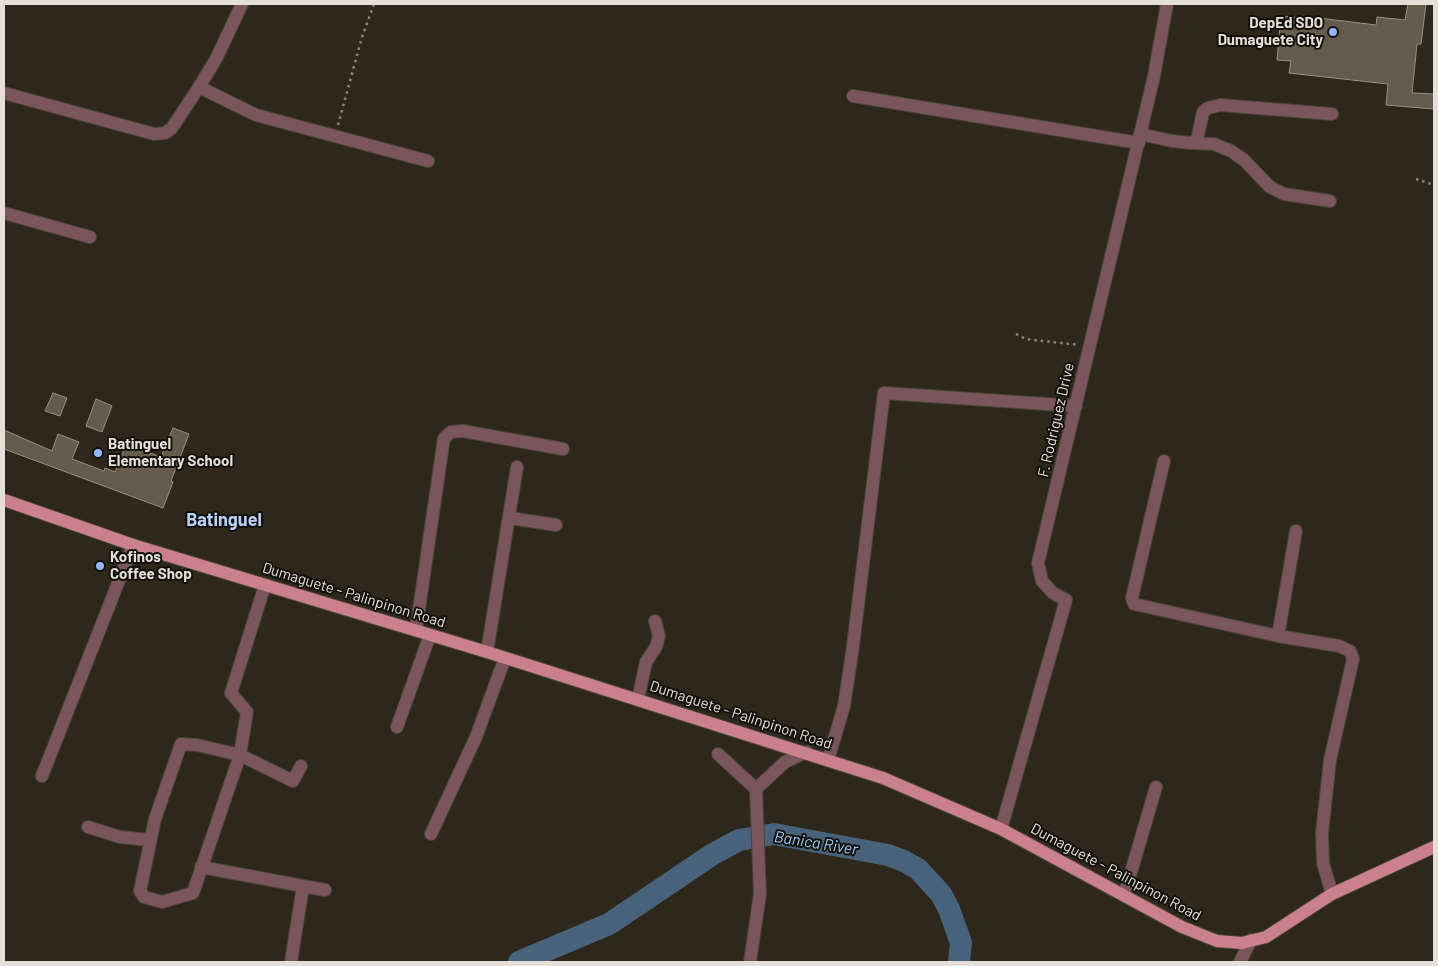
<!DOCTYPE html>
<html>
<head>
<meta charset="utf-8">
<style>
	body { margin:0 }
	#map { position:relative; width:1438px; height:966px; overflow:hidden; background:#2d281b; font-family:Barlow,sans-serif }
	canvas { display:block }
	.frame { position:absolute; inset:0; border:5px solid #e4e0d7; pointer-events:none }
</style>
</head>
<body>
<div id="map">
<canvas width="1438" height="966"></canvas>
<div class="frame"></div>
</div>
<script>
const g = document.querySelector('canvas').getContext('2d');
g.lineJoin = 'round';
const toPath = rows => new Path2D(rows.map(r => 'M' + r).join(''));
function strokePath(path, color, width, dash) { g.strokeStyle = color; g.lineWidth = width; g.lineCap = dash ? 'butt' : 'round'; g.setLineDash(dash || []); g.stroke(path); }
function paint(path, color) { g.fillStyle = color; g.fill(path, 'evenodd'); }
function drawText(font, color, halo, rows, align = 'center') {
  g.font = font + ' Barlow,sans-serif'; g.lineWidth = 4; g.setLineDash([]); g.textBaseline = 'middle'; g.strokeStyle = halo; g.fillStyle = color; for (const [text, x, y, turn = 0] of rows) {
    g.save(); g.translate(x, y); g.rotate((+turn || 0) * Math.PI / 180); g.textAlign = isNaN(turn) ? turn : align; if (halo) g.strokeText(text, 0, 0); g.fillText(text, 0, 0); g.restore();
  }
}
const river = toPath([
	[519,962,609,924,713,854,739,840,774,834,888,855,904,861,918,869,941,894,949,909,961,943,959,962]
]);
const building = toPath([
	[1408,4,1426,4,1421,44,1417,44,1412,93,1434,94,1434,109,1386,105,1388,84,1289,73,1291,61,1277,60,1281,16,1303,18,1303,16,1376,25,1377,17,1405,20,1408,4],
	[53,393,67,398,60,416,45,411,53,393],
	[96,399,112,406,102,432,86,426,96,399],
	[173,428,189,434,171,481,173,482,163,508,4,449,4,430,52,451,58,434,79,442,72,459,104,471,105,468,115,472,126,444,161,457,173,428]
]);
const path = toPath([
	[338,125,362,37,374,4],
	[1416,179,1434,185],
	[1016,334,1026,339,1079,345]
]);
const minor = toPath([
	[199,87,216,59,242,4],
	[4,93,154,134,165,133,172,128,199,87,256,115,428,161],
	[853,96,1139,143],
	[1140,134,1172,141,1191,143,1197,140,1203,112,1208,108,1220,105,1332,114],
	[1191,143,1214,144,1231,151,1244,160,1270,187,1284,194,1330,201],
	[4,213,90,237],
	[1164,461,1132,598,1134,604,1278,636,1339,646,1350,651,1353,659,1330,760,1322,833,1323,863,1332,894],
	[510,518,556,525],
	[265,585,231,693,247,712,240,755,193,893,162,902,144,897,140,891,155,819,181,744,197,745,240,755,293,781,301,766],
	[416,630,444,438,451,432,463,431,563,449],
	[1278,636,1296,531],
	[487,652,517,467],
	[638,699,646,662,656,647,659,636,655,621],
	[397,727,430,635],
	[718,754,756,789,760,894,750,962],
	[828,760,844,706,853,646,884,393,1076,406],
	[42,776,133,545],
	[756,789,785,762,807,752],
	[88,827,120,837,150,840],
	[1001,829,1066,600,1053,593,1042,581,1038,563,1154,76,1167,4],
	[431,834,476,737,505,658],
	[201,867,303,886,291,962],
	[303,886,325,890],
	[1124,896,1156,787],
	[1240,962,1251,940]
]);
const major = toPath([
	[4,500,133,545,487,652,883,778,1001,829,1182,927,1217,941,1242,943,1266,937,1332,894,1434,847]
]);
const markers = [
	[1333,32,5,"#90b8fd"],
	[98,453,5,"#90b8fd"],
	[100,566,5,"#90b8fd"]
];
const poiNames = [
	["DepEd SDO",1323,23,"right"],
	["Dumaguete City",1323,40,"right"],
	["Batinguel",108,444],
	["Elementary School",108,461],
	["Kofinos",110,557],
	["Coffee Shop",110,574]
];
const streetNames = [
	["F. Rodriguez Drive",1056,420,-77],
	["Dumaguete - Palinpinon Road",354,595,17],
	["Dumaguete - Palinpinon Road",741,715,18],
	["Dumaguete - Palinpinon Road",1116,872,28]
];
const waterNames = [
	["Banica River",816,843,9]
];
const quarterNames = [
	["Batinguel",224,520]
];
strokePath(river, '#47627a', 22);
paint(building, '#635c4d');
strokePath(building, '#989181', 1);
strokePath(minor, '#4a4539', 14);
strokePath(major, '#4a4539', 14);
strokePath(path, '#8b877c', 2.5, [2.5, 4]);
strokePath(minor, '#7a555b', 12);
strokePath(major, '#ca808d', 12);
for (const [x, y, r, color] of markers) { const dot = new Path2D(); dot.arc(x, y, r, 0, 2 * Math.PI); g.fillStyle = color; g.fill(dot); strokePath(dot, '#13110b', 2); }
drawText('bold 15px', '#e4e0d7', '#13110b', poiNames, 'left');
drawText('15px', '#e4e0d7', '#13110b', streetNames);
drawText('italic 16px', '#9acdf8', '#13110b', waterNames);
drawText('bold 18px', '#b9d0f7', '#13110b', quarterNames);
</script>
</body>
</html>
